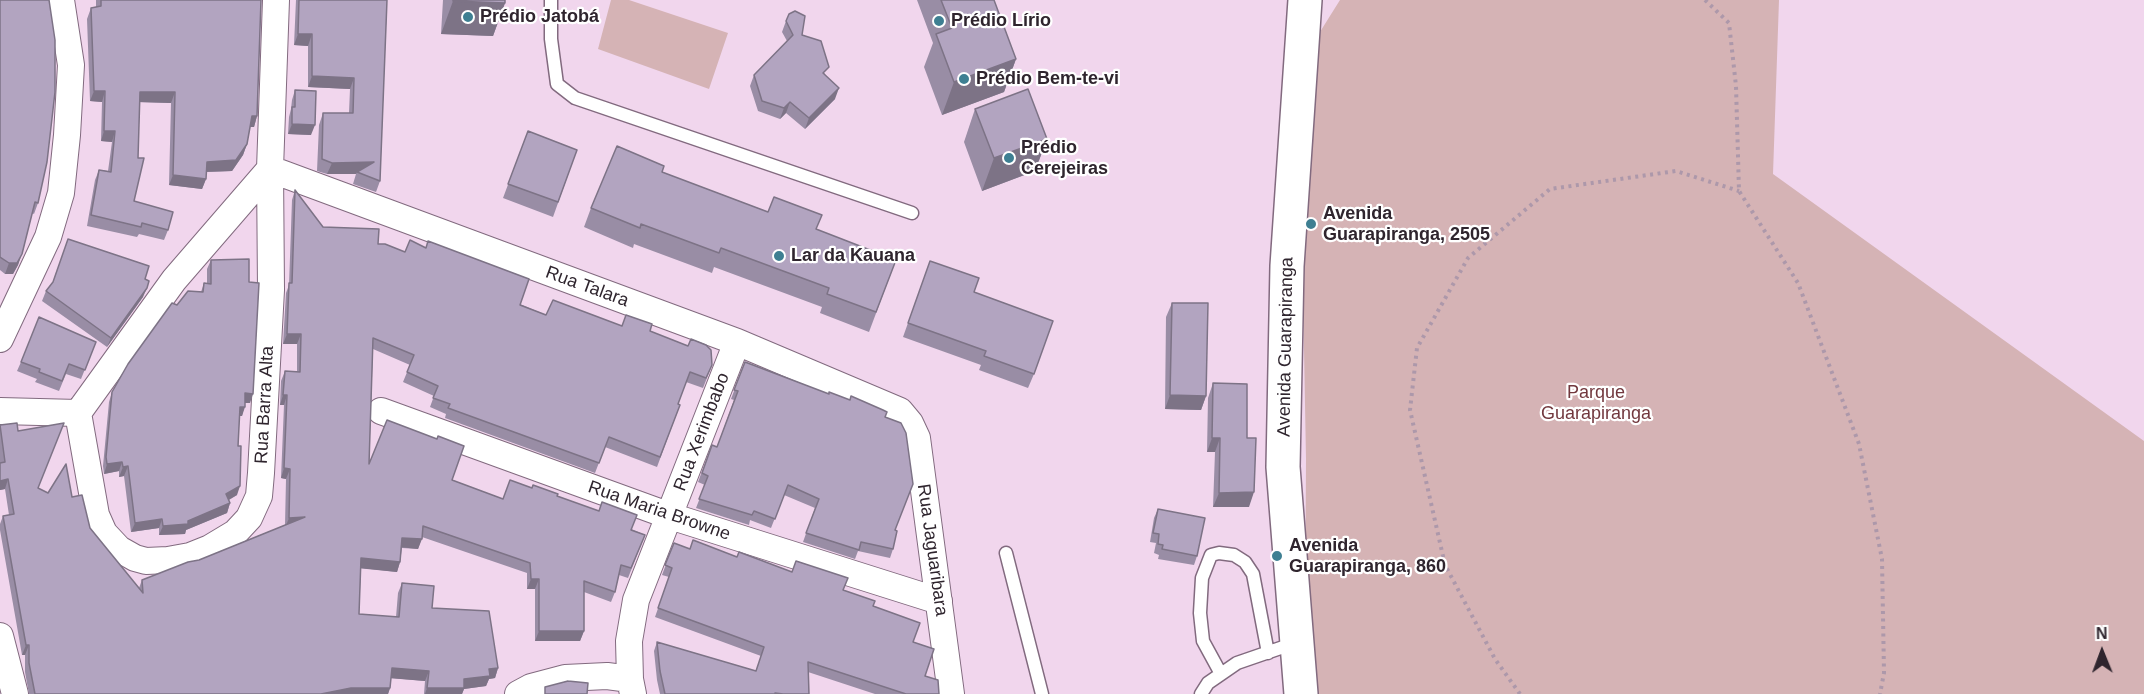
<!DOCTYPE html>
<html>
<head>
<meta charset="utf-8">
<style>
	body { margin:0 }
	#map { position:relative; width:2144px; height:694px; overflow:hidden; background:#f1d6ed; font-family:Arial,sans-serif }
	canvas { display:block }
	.north { position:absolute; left:2072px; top:622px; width:60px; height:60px; -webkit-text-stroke:4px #fff; paint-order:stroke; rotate:359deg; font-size:16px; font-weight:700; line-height:24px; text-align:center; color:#2f252e }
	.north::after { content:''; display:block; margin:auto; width:21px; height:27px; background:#2f252e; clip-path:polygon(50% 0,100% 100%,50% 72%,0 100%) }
</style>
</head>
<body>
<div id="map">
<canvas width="2144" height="694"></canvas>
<div class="north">N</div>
</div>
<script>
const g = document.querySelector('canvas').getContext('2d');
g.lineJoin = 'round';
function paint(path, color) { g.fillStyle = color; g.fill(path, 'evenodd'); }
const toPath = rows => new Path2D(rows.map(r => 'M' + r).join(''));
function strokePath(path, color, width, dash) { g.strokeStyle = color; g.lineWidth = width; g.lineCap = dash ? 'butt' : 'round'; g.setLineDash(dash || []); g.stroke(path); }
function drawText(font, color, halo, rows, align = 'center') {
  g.font = font + ' Arial,sans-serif'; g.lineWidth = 4.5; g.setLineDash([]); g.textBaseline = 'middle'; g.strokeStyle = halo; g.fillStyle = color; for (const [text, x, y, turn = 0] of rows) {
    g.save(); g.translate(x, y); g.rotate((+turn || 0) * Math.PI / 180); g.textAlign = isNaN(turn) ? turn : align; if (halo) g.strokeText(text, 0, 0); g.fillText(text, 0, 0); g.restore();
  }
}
const green = toPath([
	[611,0,629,0,728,33,709,89,598,49],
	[1340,0,1779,0,1773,174,2144,441,2144,694,1309,694,1305,642,1306,459,1303,294,1303,59]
]);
const path = toPath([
	[1705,0,1729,23,1736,86,1739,191,1798,283,1859,444,1882,559,1884,673,1880,694],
	[1520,694,1495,659,1445,565,1410,410,1417,348,1468,258,1550,189,1676,171,1739,191]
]);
const lane = toPath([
	[551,0,551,39,557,84,575,98,912,213],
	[1006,553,1042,694],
	[1221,674,1203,641,1200,613,1202,578,1211,555,1219,553,1234,555,1245,562,1253,574,1268,653],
	[1201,694,1208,683,1237,663,1295,643]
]);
const street = toPath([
	[270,169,737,342,900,411,910,423,917,438,951,694],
	[0,339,48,237,61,193,67,135,71,65,61,0],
	[0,411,78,413],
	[381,411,670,516,939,601],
	[78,413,96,515,104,533,119,549,135,558,146,561,168,560,190,556,210,548,235,533,249,518,259,496,261,473,271,290,270,169,276,0],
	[78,413,174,280,270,169],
	[0,636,15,694],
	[518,694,531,687,565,678,607,676,630,679],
	[633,694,630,679,629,641,636,600,737,342]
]);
const secondary = toPath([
	[1301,694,1283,467,1287,266,1305,0]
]);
const wall = toPath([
	[0,0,38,203,34,214,32,213,18,265,13,274,5,274,0,270],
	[96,0,261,0,257,116,254,127,250,127,247,144,243,155,232,171,206,172,206,179,202,189,169,185,171,103,140,102,134,201,168,230,164,240,139,234,137,237,87,226,95,180,99,170,108,171,112,142,101,141,102,102,90,101,87,19,91,8,96,7],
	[296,0,387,0,380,181,376,192,353,184,356,174,327,174,317,171,319,125,323,113,349,113,350,89,308,87,308,46,294,45],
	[443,0,505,0,505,3,493,36,441,34],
	[917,0,994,0,1016,59,1004,92,942,115,924,67,933,43],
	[786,21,802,35,826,76,835,99,805,129,786,113,780,119,758,111,750,86,754,75,787,41,782,32],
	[295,90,311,135,288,134,289,117,291,109,292,100],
	[975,109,1047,139,1035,171,982,191,964,142],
	[528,131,577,150,553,217,503,198],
	[662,172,896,260,869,332,820,313,822,307,714,267,712,273,634,244,633,248,584,227,591,208],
	[295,190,323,227,378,244,546,315,650,331,712,365,703,388,686,382,678,404,680,405,657,467,605,447,595,473,445,418,446,414,430,407,434,396,403,382,410,365,373,349,369,464,452,480,503,499,532,488,557,496,645,535,628,578,619,575,615,592,611,602,584,592,584,631,580,641,535,641,535,589,527,589,527,573,422,537,418,549,402,548,400,562,397,572,361,568,359,614,396,617,398,593,402,583,432,608,498,668,495,678,489,679,486,686,464,689,462,694,424,694,425,681,391,678,390,688,388,694,29,694,25,672,25,655,22,655,0,530,0,524,3,516,9,515,5,489,0,490,0,425,18,431,38,488,48,493,72,497,90,528,139,588,142,580,199,560,285,525,286,479,281,478,284,405,280,405,281,381,285,371,297,372,297,344,283,344,286,293,289,285,292,200],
	[211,260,250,403,245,403,242,416,239,416,237,495,229,500,230,503,227,513,186,530,185,534,159,535,159,528,131,532,124,476,119,477,119,471,104,474,103,466,109,402,112,392,177,305,201,292,204,283,207,284,207,269],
	[930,261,974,292,1034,374,1028,388,979,370,981,365,903,337],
	[145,279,143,297,107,347,42,301,46,291],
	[1172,303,1206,396,1201,410,1165,409,1166,317],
	[96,342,81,379,66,374,59,391,35,382,37,379,17,371,21,362],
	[745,362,885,417,895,531,893,549,890,558,858,551,855,559,803,542,815,508,784,495,771,528,750,520,749,525,696,508,705,485,698,482,712,445,717,447,734,400,731,399],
	[1213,383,1247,438,1249,507,1213,507,1215,452,1207,452,1208,398],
	[1158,509,1197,556,1194,565,1158,559,1159,555,1154,553,1156,543,1150,542,1154,518],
	[674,543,690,549,737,557,792,572,843,590,873,606,913,642,925,676,939,694,875,694,808,672,809,694,660,694,657,680,654,651,657,642,756,671,761,656,655,617,669,577,662,575]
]);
const shadedWall = toPath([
	[453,1,505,3,493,36,441,34],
	[298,34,312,34,308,46,294,45],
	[1016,59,1004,92,942,115,954,82],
	[312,76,354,78,350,89,308,87],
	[839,88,835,99,805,129,809,118],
	[94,91,105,91,102,102,90,101],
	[140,92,175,92,171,103,136,102],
	[790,102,786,113,780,119,784,108],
	[252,116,257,116,254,127,248,127],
	[292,124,315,125,311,135,288,134],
	[104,131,115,131,112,142,101,141],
	[1047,139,1035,171,982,191,994,158],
	[247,144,243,155,232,171,203,172,207,162],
	[374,162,357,172,356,174,327,174,332,163],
	[173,175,206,179,202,189,169,185],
	[22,254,18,265,13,274,5,274,9,263],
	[147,288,143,297,107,347,111,338],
	[287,334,301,334,297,344,283,344],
	[245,393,253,394,250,403,242,403],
	[283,395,287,395,284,405,280,405],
	[1170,395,1206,396,1201,410,1165,409],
	[240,407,245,407,242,416,236,416],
	[1212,438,1220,438,1215,452,1207,452],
	[122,462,119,471,104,474,107,464],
	[128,466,124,476,119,477,123,467],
	[284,468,290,469,286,479,281,478],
	[8,479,5,489,0,490,0,481],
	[240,486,237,495,223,503,226,494],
	[1254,492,1249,507,1213,507,1219,493],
	[230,503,227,513,186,530,185,534,159,535,163,526,188,521],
	[305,517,285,528,289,518],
	[162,519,159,528,131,532,135,523],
	[402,538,422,539,418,549,399,547],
	[361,558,400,562,397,572,357,568],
	[531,579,539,579,535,589,527,589],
	[539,631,584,631,580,641,535,641],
	[26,645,29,645,25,655,22,655],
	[392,668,429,671,425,681,388,678],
	[498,668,495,678,489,679,486,686,464,689,462,694,425,694,427,688,464,679,489,669],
	[351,688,390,688,388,694,321,694]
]);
const building = toPath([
	[0,0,49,0,55,40,55,92,47,162,38,203,35,202,22,254,17,263,9,263,0,257,0,0],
	[101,0,261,0,257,116,252,116,247,144,236,160,207,162,206,179,173,175,175,92,140,92,138,158,144,158,134,201,173,212,168,230,142,223,141,227,91,215,99,170,111,172,115,131,104,131,105,91,94,91,91,8,101,6,101,0],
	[299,0,387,0,380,181,357,172,374,162,332,163,322,159,323,113,353,113,354,78,312,76,312,34,298,34,299,0],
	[453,0,505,0,505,3,453,1,453,0],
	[941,0,994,0,1016,59,954,82,936,34,952,28,941,0],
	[795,11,805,16,802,35,821,41,829,67,823,73,839,88,809,118,790,102,784,108,762,101,754,75,793,35,786,21,789,14,795,11],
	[1028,89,1047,139,994,158,975,109,1028,89],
	[295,90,316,91,315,125,292,124,292,107,295,107,295,90],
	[528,131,577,150,558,202,508,184,528,131],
	[617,146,664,166,662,172,768,212,774,197,822,215,816,229,896,260,876,312,827,294,829,288,721,248,719,253,641,224,640,228,591,208,617,146],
	[295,190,323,227,379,229,378,244,385,244,405,252,410,240,426,248,428,241,529,279,520,305,546,315,553,300,622,326,626,315,652,324,650,331,688,346,691,339,706,345,711,350,712,365,706,378,690,372,678,404,680,405,660,457,609,437,599,463,448,408,450,404,433,398,438,386,407,372,414,355,373,338,369,464,387,420,437,439,438,436,464,446,452,480,503,499,510,480,532,488,533,485,558,494,557,496,599,511,602,502,637,515,631,530,645,535,631,568,621,565,615,592,584,581,584,631,539,631,539,579,531,579,530,563,423,526,422,539,402,538,400,562,361,558,359,614,399,617,402,583,434,586,432,608,489,611,498,668,489,669,490,676,464,679,464,688,427,688,429,671,392,668,390,688,351,688,321,694,35,694,29,663,29,645,26,645,3,516,14,514,8,479,0,481,0,463,5,462,0,425,17,423,18,431,64,423,38,488,48,493,66,464,72,497,82,495,90,528,143,593,142,580,188,562,199,560,305,517,289,518,290,469,284,468,287,395,283,395,285,371,300,372,301,334,287,334,289,283,292,283,295,190],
	[68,239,149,266,145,279,149,281,147,288,111,338,46,291,53,282,68,239],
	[249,259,249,282,259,283,253,394,245,393,245,407,240,407,238,446,241,446,240,486,226,494,230,503,188,521,188,524,163,526,162,519,135,523,128,466,123,467,122,462,107,464,106,457,112,392,128,364,172,303,177,305,188,291,203,292,204,283,211,284,211,260,249,259],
	[930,261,979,278,974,292,1053,321,1034,374,984,356,986,351,908,323,930,261],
	[1172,303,1208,303,1206,396,1170,395,1172,303],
	[39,317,96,342,85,370,69,364,62,381,39,372,40,369,21,362,39,317],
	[745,362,829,394,829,392,850,400,851,396,883,410,887,412,885,417,901,423,906,433,913,484,895,530,897,531,893,549,861,542,859,550,806,533,819,499,788,485,775,519,754,511,752,515,699,499,708,476,702,473,712,445,717,447,738,391,734,390,745,362],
	[1213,383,1247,384,1247,438,1256,438,1254,492,1219,493,1220,438,1212,438,1213,383],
	[1158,509,1205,518,1197,556,1162,549,1163,545,1158,544,1159,534,1153,533,1158,509],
	[693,540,737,557,739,552,792,572,796,561,848,578,843,590,875,601,873,606,920,623,913,642,934,649,925,676,938,680,939,694,906,694,808,662,809,694,783,694,775,693,775,694,665,694,660,671,657,642,756,671,764,647,658,608,672,568,665,565,674,543,690,549,693,540],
	[568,681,588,683,587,694,545,694,545,687,568,681]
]);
const markers = [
	[468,17,6,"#3e7f92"],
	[939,21,6,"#3e7f92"],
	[964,79,6,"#3e7f92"],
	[1009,158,6,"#3e7f92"],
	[1311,224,6,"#3e7f92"],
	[779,256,6,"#3e7f92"],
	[1277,556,6,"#3e7f92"]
];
const poiNames = [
	["Prédio Jatobá",480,17],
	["Prédio Lírio",951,21],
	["Prédio Bem-te-vi",976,79],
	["Prédio",1021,148],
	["Cerejeiras",1021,169],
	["Avenida",1323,214],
	["Guarapiranga, 2505",1323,235],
	["Lar da Kauana",791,256],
	["Avenida",1289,546],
	["Guarapiranga, 860",1289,567]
];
const streetNames = [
	["Rua Talara",587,287,20],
	["Avenida Guarapiranga",1286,347,-89],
	["Rua Barra Alta",265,405,-87],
	["Rua Xerimbabo",702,432,-69],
	["Rua Maria Browne",659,511,19],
	["Rua Jaguaribara",932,550,82]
];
const parkNames = [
	["Parque",1596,393],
	["Guarapiranga",1596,414]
];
paint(green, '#d5b3b5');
strokePath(lane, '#826a7f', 15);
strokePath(street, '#826a7f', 28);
strokePath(secondary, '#826a7f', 36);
strokePath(path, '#ad98aa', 4, [3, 4.5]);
strokePath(lane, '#fff', 12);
strokePath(street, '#fff', 26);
strokePath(secondary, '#fff', 33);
paint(wall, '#998da5');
paint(shadedWall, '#7d7386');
paint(building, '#b2a4c0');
strokePath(building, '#7d7386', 1.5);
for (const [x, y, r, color] of markers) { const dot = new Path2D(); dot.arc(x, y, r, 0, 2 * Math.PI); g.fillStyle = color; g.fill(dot); strokePath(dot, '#fff', 2); }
drawText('bold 18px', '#2f252e', '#fff', poiNames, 'left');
drawText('18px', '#2f252e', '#fff', streetNames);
drawText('18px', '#72383e', '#fff', parkNames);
</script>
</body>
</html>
